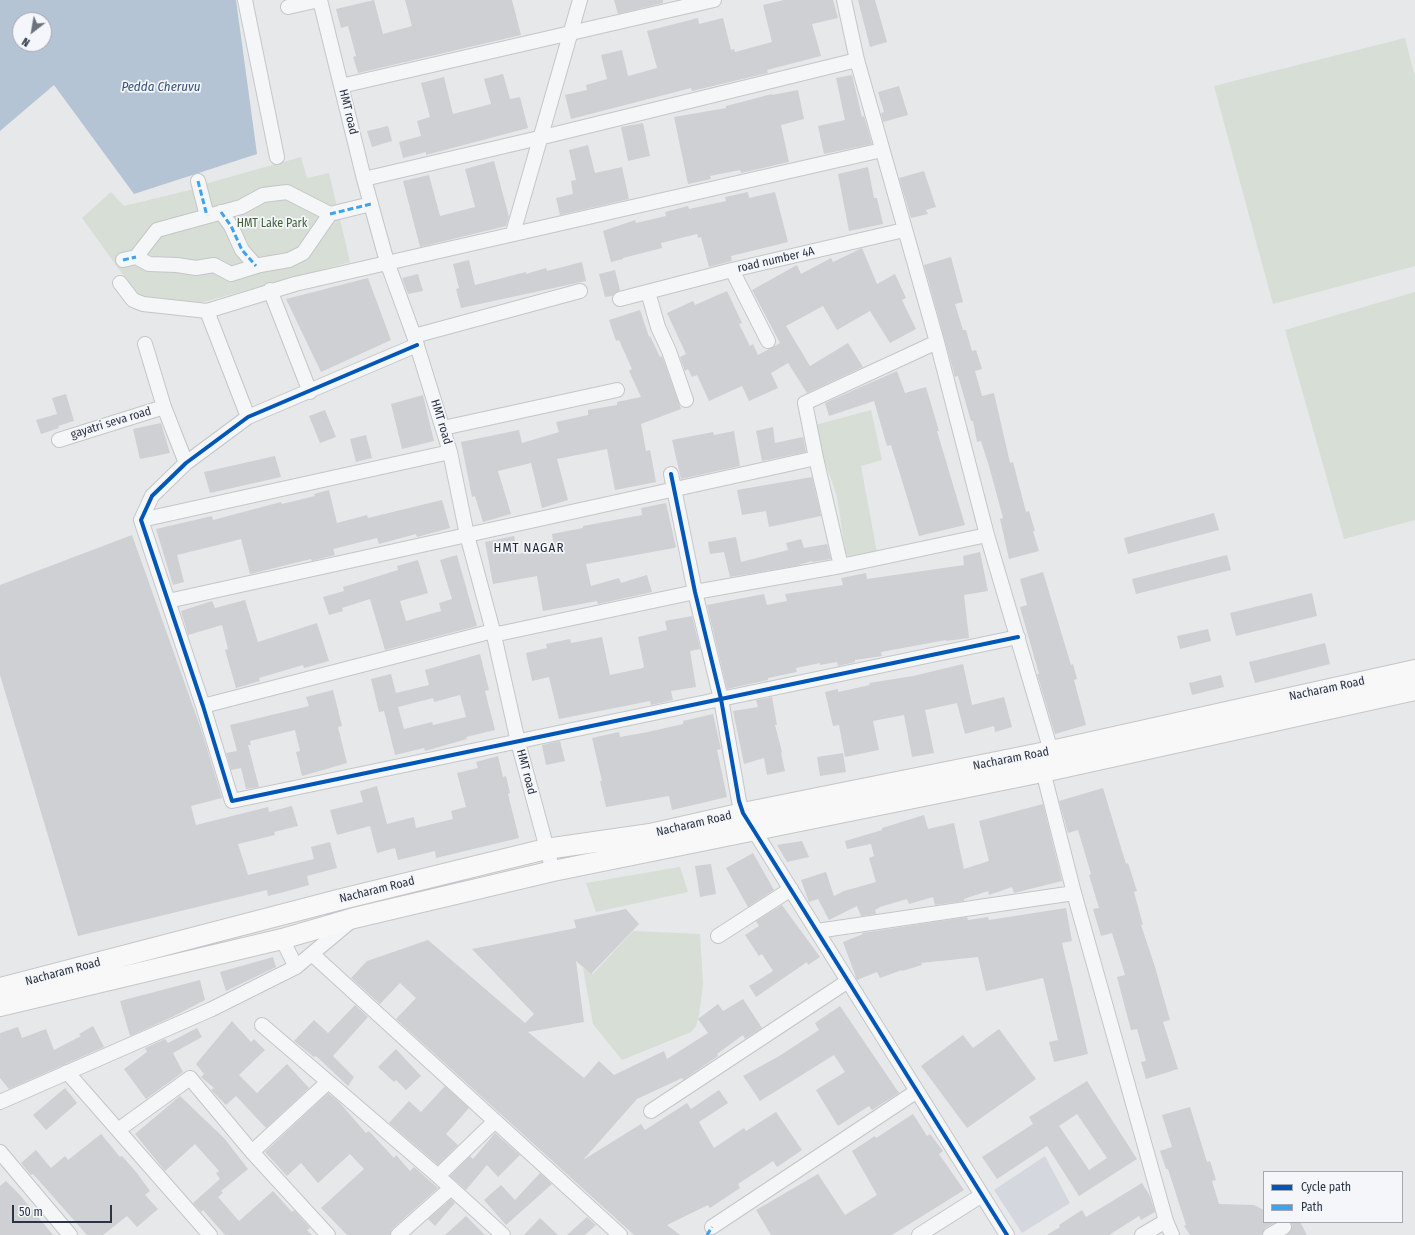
<!DOCTYPE html>
<html>
<head>
<meta charset="utf-8">
<style>
	body { margin:0 }
	#map { position:relative; width:1415px; height:1235px; overflow:hidden; background:#e6e8ea; font-family:"Fira Sans Condensed",sans-serif }
	canvas { display:block }
	.legend { position:absolute; left:1263px; top:1171px; width:140px; height:52px; box-sizing:border-box; background:#f4f6f9; border:1px solid #a4a8b1; margin:0; padding:5px 7px; list-style:none; font-size:12px; color:#2b3445 }
	.legend li { display:flex; align-items:center; gap:8px; height:20px }
	.legend b { width:20px; border:1px solid #a4a8b1 }
	.north { position:absolute; left:12px; top:12px; width:40px; height:40px; box-sizing:border-box; background:#f4f6f9; border:1px solid #a4a8b1; border-radius:50%; rotate:211deg; font-size:11px; font-weight:700; line-height:16px; text-align:center; color:#2b3445 }
	.north::after { content:''; display:block; margin:auto; width:14px; height:18px; background:#6c737f; clip-path:polygon(50% 0,100% 100%,50% 72%,0 100%) }
	.scale { position:absolute; left:12px; top:1205px; width:100px; height:18px; box-sizing:border-box; border:2px solid #2b3445; border-top:0; padding-left:5px; font-size:12px; line-height:14px; white-space:nowrap; color:#2b3445; -webkit-text-stroke:3px #f4f6f9; paint-order:stroke }
</style>
</head>
<body>
<div id="map">
<canvas width="1415" height="1235"></canvas>
<ul class="legend">
<li><b style="height:5px;background:#0057b8"></b>Cycle path</li>
<li><b style="height:5px;background:#3ea3ec"></b>Path</li>
</ul>
<div class="north">N</div>
<div class="scale">50 m</div>
</div>
<script>
const g = document.querySelector('canvas').getContext('2d');
g.lineJoin = 'round';
function paint(path, color) { g.fillStyle = color; g.fill(path, 'evenodd'); }
const toPath = rows => new Path2D(rows.map(r => 'M' + r).join(''));
function strokePath(path, color, width, dash) { g.strokeStyle = color; g.lineWidth = width; g.lineCap = dash ? 'butt' : 'round'; g.setLineDash(dash || []); g.stroke(path); }
function drawText(font, color, halo, rows, align = 'center') {
  g.font = font + ' "Fira Sans Condensed",sans-serif'; g.lineWidth = 3.5; g.setLineDash([]); g.textBaseline = 'middle'; g.strokeStyle = halo; g.fillStyle = color; for (const [text, x, y, turn = 0] of rows) {
    g.save(); g.translate(x, y); g.rotate((+turn || 0) * Math.PI / 180); g.textAlign = isNaN(turn) ? turn : align; if (halo) g.strokeText(text, 0, 0); g.fillText(text, 0, 0); g.restore();
  }
}
const built = toPath([
	[1045,1156,1070,1203,1022,1233,994,1190]
]);
const green = toPath([
	[1405,38,1415,77,1415,266,1273,304,1214,86],
	[301,157,307,178,329,173,350,262,200,303,139,297,82,218,111,192,124,206,194,189,191,179,200,176,205,184],
	[1415,292,1415,520,1344,539,1285,330],
	[871,410,882,460,861,466,877,553,846,556,837,496,812,426],
	[680,867,688,892,596,912,586,883],
	[633,931,700,934,703,985,699,1015,696,1026,691,1032,622,1060,593,1024,583,968,593,974]
]);
const water = toPath([
	[0,0,236,0,257,154,134,194,54,85,0,131],
	[20,20,44,20,44,44,20,44]
]);
const building = toPath([
	[374,0,383,34,412,26,405,0,512,0,521,35,358,73,353,57,356,56,348,26,341,28,336,9],
	[614,0,663,0,663,3,618,14],
	[784,0,833,0,838,18,812,24,821,56,767,70,768,73,759,75,692,91,691,88,571,119,565,95,587,90,586,85,607,79,601,55,622,50,628,76,657,68,647,31,698,18,699,24,723,18,731,50,734,49,735,52,772,42,763,5],
	[858,0,875,0,887,42,870,47],
	[503,74,510,99,520,97,528,128,426,155,426,152,403,158,399,142,421,136,417,121,430,117,421,83,444,77,453,114,491,104,484,79],
	[852,75,862,117,864,116,872,144,824,154,818,126,845,120,836,78],
	[899,86,908,115,883,122,881,113,884,112,878,92],
	[798,90,804,119,781,125,789,162,741,173,740,170,710,176,711,179,688,184,674,117,726,108,726,106,772,94,772,95],
	[643,123,650,156,628,161,621,127],
	[388,126,392,141,372,147,367,131],
	[588,145,595,173,622,167,629,199,560,215,556,198,573,194,571,181,576,180,569,150],
	[494,161,509,217,506,226,420,247,403,181,429,175,440,216,475,207,465,169],
	[868,167,874,198,877,198,883,224,849,231,838,174],
	[924,171,936,207,926,210,928,214,911,218,899,178],
	[748,192,749,198,775,192,788,242,731,256,732,261,709,267,701,237,698,238,697,234,661,243,662,248,623,258,623,259,611,262,603,231,635,220,636,223,666,216,665,212,688,206,689,209,726,201,725,197],
	[862,248,877,284,895,274,906,298,902,300,916,329,890,343,870,311,837,330,823,306,786,326,810,366,848,343,863,367,807,393,788,363,771,373,778,388,749,401,742,386,709,401,697,375,692,377,688,369,685,371,680,357,686,354,667,313,693,301,695,305,727,291,742,323,739,324,750,346,753,344,758,355,780,343,752,290,797,265,801,274,831,258,833,262],
	[951,257,963,302,955,304,963,330,966,330,972,351,976,350,982,369,975,371,982,396,994,393,1010,463,1013,462,1026,512,1029,511,1035,531,1033,531,1039,551,1009,559,1000,519,1003,518,989,466,981,441,977,442,973,421,971,421,958,376,955,377,924,265],
	[469,260,475,285,526,272,526,274,546,268,547,271,582,262,586,281,461,308,456,289,459,288,453,264],
	[615,270,620,290,612,296,605,297,599,274],
	[418,274,423,291,408,294,402,278],
	[368,278,391,340,321,372,286,299],
	[640,310,649,337,650,336,660,357,662,356,681,409,641,424,646,451,650,450,656,482,615,490,607,449,557,459,568,500,542,508,531,463,498,471,511,514,483,522,475,496,472,497,461,442,519,430,522,443,559,432,556,422,588,415,588,410,617,405,617,402,641,397,629,371,632,369,619,340,616,341,609,320],
	[897,371,905,393,926,387,939,431,937,431,965,525,919,536,891,445,887,446,874,401,829,416,825,403],
	[66,394,74,421,58,426,59,428,41,434,36,420,57,414,52,398],
	[423,395,434,441,402,449,391,404],
	[325,410,336,437,320,443,309,416],
	[161,423,170,453,140,459,133,429],
	[773,427,775,443,803,437,806,452,762,461,756,431],
	[734,431,740,466,681,479,672,440,713,432,714,435],
	[366,435,372,458,356,462,350,439],
	[275,456,281,477,210,493,204,472],
	[812,477,821,516,769,527,766,511,742,515,737,490],
	[329,490,337,523,367,515,368,518,442,500,450,528,417,537,416,534,379,544,377,538,333,549,335,555,312,561,311,559,250,574,241,539,226,543,177,555,184,582,173,585,156,529,212,516,213,520,281,502,282,504,315,496,314,494],
	[666,503,676,547,674,548,586,564,591,586,619,578,621,583,647,575,652,592,598,604,597,601,543,611,537,576,493,584,485,542,514,536,518,554,554,547,552,534,583,528,583,526,642,515,641,508],
	[1214,513,1219,530,1128,554,1124,538],
	[132,535,201,729,222,798,191,806,196,825,268,807,269,812,292,806,298,826,274,832,275,835,238,844,248,875,314,859,311,847,330,842,337,868,307,876,309,885,284,892,268,896,267,890,78,936,0,675,0,585],
	[736,537,741,562,788,550,786,543,801,539,804,548,827,544,831,559,812,562,812,561,795,566,730,577,724,552,710,554,708,542],
	[980,552,988,591,964,595,969,638,946,641,946,640,881,652,882,656,855,660,855,662,838,666,837,662,820,665,820,663,796,668,797,672,768,678,768,680,727,689,707,605,764,594,767,605,787,601,785,594,843,585,841,578,866,573,867,579,964,565,963,556],
	[457,555,477,626,385,650,370,599,342,608,343,611,329,615,323,597,344,591,343,587,398,570,397,566,418,560,428,593,400,601,406,621,441,611,439,603,452,599,440,560],
	[1227,555,1231,570,1136,594,1132,579],
	[1043,572,1071,665,1073,664,1077,679,1074,680,1086,725,1055,734,1037,674,1039,674,1020,607,1027,605,1020,579],
	[1312,593,1317,616,1236,636,1230,613],
	[245,600,258,642,317,623,329,661,304,668,303,665,259,678,260,681,236,688,225,650,228,649,222,625,188,635,181,611,212,601,215,608],
	[692,616,700,649,690,651,696,687,671,691,673,700,651,705,650,701,559,719,549,677,532,681,526,653,547,648,546,644,570,639,571,643,602,637,610,675,643,668,644,666,638,637,667,630,665,621],
	[1208,629,1211,641,1180,649,1177,636],
	[1325,643,1330,664,1255,683,1249,662],
	[480,654,489,690,485,691,495,730,466,737,467,739,425,751,424,748,395,755,384,711,379,712,371,679,391,674,396,693,429,685,425,670],
	[460,695,466,717,433,725,432,722,404,729,398,707,433,698,434,702],
	[963,664,972,705,1004,697,1012,727,995,732,994,726,965,734,957,703,925,710,934,753,912,757,904,715,873,721,879,750,845,757,839,725,833,726,825,692,838,689,838,692,870,685,869,683,913,676],
	[1221,675,1224,687,1192,695,1189,683],
	[333,690,342,726,338,727,347,763,302,776,296,752,300,751,295,730,250,741,251,745,248,745,259,787,246,789,241,768,231,770,226,753,237,751,230,725,309,706,306,697],
	[772,697,777,725,775,725,782,752,781,753,785,771,767,775,764,758,744,764,733,711,758,707,756,700],
	[713,714,721,749,717,750,727,797,672,810,669,796,606,807,600,781,602,781,592,738,619,732,620,737,648,732,683,724,683,721],
	[560,741,565,761,546,765,542,745],
	[843,753,846,772,820,776,817,757],
	[498,756,503,777,506,776,510,793,508,794,519,838,436,858,435,851,398,860,395,848,377,853,370,826,337,835,330,810,363,802,360,791,377,786,387,824,414,817,416,828,453,819,451,811,466,807,457,773,478,768,476,762],
	[1103,788,1126,864,1128,863,1137,891,1134,892,1143,925,1141,925,1155,967,1170,1020,1163,1022,1178,1069,1146,1079,1141,1062,1146,1061,1137,1029,1131,1030,1117,977,1125,975,1112,933,1101,936,1093,909,1099,908,1089,875,1091,874,1078,830,1068,833,1059,801],
	[1043,804,1062,881,1014,893,1012,887,989,895,988,891,964,899,964,901,935,905,933,897,909,904,907,899,880,907,875,910,876,914,861,916,857,906,829,920,818,899,809,902,801,880,826,872,834,896,844,891,876,882,869,858,874,856,871,844,847,849,845,841,882,830,882,828,924,815,928,829,954,823,964,869,989,861,979,821],
	[802,841,809,857,787,862,777,845],
	[753,853,774,890,748,907,726,868],
	[711,864,716,894,700,897,695,866],
	[782,905,820,957,808,965,807,962,756,997,749,986,773,971,762,954,759,956,745,935,759,926,756,921],
	[1066,908,1072,941,1062,943,1088,1054,1054,1062,1049,1042,1058,1040,1043,978,986,991,978,957,921,963,922,965,902,971,902,970,880,978,877,972,857,980,843,942,863,934,862,933,967,917,968,920,988,917,989,920],
	[626,909,639,924,591,974,576,961,584,1022,528,1032,584,1078,599,1061,614,1075,664,1051,667,1059,708,1033,698,1019,718,1004,723,1011,743,999,762,1028,745,1039,743,1035,717,1054,718,1056,683,1080,682,1078,637,1099,583,1160,641,1124,645,1130,687,1103,691,1109,719,1090,728,1103,699,1122,714,1148,744,1128,746,1131,776,1112,802,1150,777,1167,773,1161,738,1184,740,1188,710,1208,708,1205,667,1225,680,1235,634,1235,396,1019,416,998,400,983,380,1004,351,978,367,961,428,940,525,1023,534,1014,472,949,576,928,574,920],
	[273,957,276,967,226,991,220,972],
	[200,980,205,1000,172,1017,130,1036,120,1001],
	[355,1005,368,1017,333,1056,354,1077,348,1086,316,1056,314,1057,294,1041,314,1020,328,1033],
	[840,1006,899,1093,872,1110,869,1106,838,1126,816,1090,845,1072,834,1055,760,1101,743,1076,781,1055,819,1030,815,1023],
	[232,1021,251,1042,254,1039,265,1050,239,1075,257,1093,287,1064,309,1088,266,1128,236,1096,226,1105,211,1090,214,1088,201,1077,204,1074,196,1064],
	[93,1026,104,1047,9,1089,0,1078,0,1033,18,1027,22,1038,46,1029,54,1050,81,1036,79,1034],
	[197,1028,202,1037,173,1053,183,1072,146,1099,124,1069,147,1052,145,1048,165,1039,168,1043],
	[999,1029,1036,1079,967,1128,921,1066,963,1035,973,1048],
	[396,1049,421,1076,406,1090,396,1080,394,1082,378,1067],
	[1087,1081,1137,1159,1079,1196,1047,1146,997,1179,982,1157,1033,1124,1029,1117],
	[1077,1114,1107,1158,1089,1170,1059,1126],
	[445,1086,469,1108,446,1134,458,1145,438,1165,389,1123,409,1101,421,1112],
	[65,1088,77,1103,46,1130,33,1115],
	[328,1093,339,1102,366,1133,369,1131,394,1158,396,1155,410,1171,414,1167,438,1188,392,1229,390,1235,347,1235,321,1208,364,1169,350,1154,318,1183,301,1163,287,1176,265,1152],
	[180,1096,224,1138,248,1169,221,1191,223,1193,218,1197,239,1221,273,1191,292,1212,294,1210,310,1228,307,1230,312,1235,225,1235,203,1210,201,1212,193,1203,220,1179,216,1173,219,1171,195,1144,165,1171,135,1134],
	[1190,1107,1207,1162,1210,1161,1216,1180,1212,1181,1219,1204,1254,1205,1264,1210,1264,1222,1276,1222,1265,1228,1262,1235,1190,1235,1184,1226,1186,1225,1168,1169,1166,1169,1160,1151,1172,1147,1162,1115],
	[913,1114,927,1136,930,1134,943,1151,939,1154,964,1190,892,1235,771,1235,756,1210,818,1174,845,1215,877,1195,852,1151,875,1136,876,1138],
	[495,1133,520,1155,498,1177,487,1165,466,1190,450,1176,470,1156,473,1159],
	[101,1134,120,1157,122,1156,137,1173,150,1191,145,1195,158,1209,137,1227,127,1216,103,1235,87,1235,33,1174,31,1175,21,1163,36,1150,51,1168,65,1156,68,1160],
	[540,1173,552,1184,506,1225,484,1200,501,1185,515,1200],
	[6,1181,20,1195,53,1235,0,1235,0,1186],
	[1142,1183,1150,1196,1155,1212,1141,1220,1139,1216,1109,1235,1047,1235,1060,1227,1059,1225,1082,1210,1086,1217],
	[451,1199,455,1203,435,1226,428,1219],
	[466,1216,485,1235,445,1235],
	[587,1217,596,1225,585,1235,567,1235],
	[540,1218,558,1235,524,1235],
	[1291,1222,1300,1222,1307,1235,1287,1235,1292,1227]
]);
const street = toPath([
	[245,0,277,157],
	[320,0,364,179,387,262,414,336,450,452,467,535,493,631,518,742,553,871],
	[844,0,857,60,937,342,987,535,1051,751],
	[288,7,319,0],
	[341,86,714,0],
	[364,179,539,138,857,60],
	[198,181,207,216],
	[221,212,231,226,242,250,256,266],
	[330,214,303,253,289,260,260,265,231,274,214,265,196,268,177,265,149,264,136,257,157,230,241,207,263,195,287,192,330,214,371,204],
	[513,233,580,0],
	[123,260,136,257],
	[732,270,768,341],
	[120,283,133,300,143,304,207,311,295,284,882,150],
	[270,290,310,392],
	[648,292,658,327,669,351,686,400],
	[620,299,732,270,904,230],
	[207,311,248,417],
	[414,336,580,291],
	[145,344,164,407,186,463],
	[417,345,248,417,186,463,152,496,141,520,203,706,232,801,1018,637],
	[443,428,617,390],
	[59,440,164,407],
	[816,458,805,403,937,342],
	[671,474,695,592,721,699,739,801,743,813,1007,1235],
	[141,520,450,452],
	[168,601,816,458,841,566],
	[493,635,695,592,841,566,987,535],
	[203,706,493,631],
	[1043,771,1074,893,1166,1221,1142,1235],
	[817,931,1074,893],
	[718,936,791,889],
	[282,939,296,967],
	[312,954,620,1235],
	[262,1025,438,1176,503,1235],
	[67,1072,210,1235],
	[0,1102,212,1009,296,967,351,921],
	[651,1111,848,981],
	[118,1130,190,1078,252,1152,328,1235],
	[0,1152,70,1235],
	[252,1152,328,1082],
	[438,1176,495,1121],
	[1166,1221,1172,1235],
	[712,1227,917,1091],
	[398,1235,451,1188],
	[919,1235,982,1195],
	[1270,1235,1284,1227]
]);
const secondary = toPath([
	[0,988,342,899,546,849,650,834,743,813,1051,751,1415,670],
	[0,1006,282,939,354,918,553,871,1057,769,1415,690]
]);
const quiet = toPath([
	[198,181,207,216],
	[221,212,231,226,242,250,256,266],
	[330,214,371,204],
	[123,260,136,257],
	[707,1235,712,1227]
]);
const cycleway = toPath([
	[417,345,248,417,186,463,152,496,141,520,203,706,232,801,1018,637],
	[671,474,695,592,721,699,739,801,743,813,1007,1235]
]);
const streetNames = [
	["HMT road",348,112,76],
	["road number 4A",776,260,-13],
	["HMT road",441,422,73],
	["gayatri seva road",111,423,-17],
	["Nacharam Road",1327,689,-12],
	["Nacharam Road",1011,759,-11],
	["HMT road",526,772,75],
	["Nacharam Road",694,824,-13],
	["Nacharam Road",377,890,-14],
	["Nacharam Road",63,972,-15]
];
const parkNames = [
	["HMT Lake Park",272,224]
];
const waterNames = [
	["Pedda Cheruvu",161,87]
];
const neighbourhoodNames = [
	["HMT NAGAR",529,548]
];
paint(built, '#d4d7dd');
paint(green, '#d6ded6');
paint(water, '#b4c4d5');
paint(building, '#ced0d3');
strokePath(street, '#c4c6c8', 16);
strokePath(secondary, '#c4c6c8', 22);
strokePath(street, '#f5f6f7', 14);
strokePath(secondary, '#f8f8f8', 20);
strokePath(quiet, '#3ea3ec', 3, [6, 3]);
strokePath(cycleway, '#0057b8', 4);
drawText('12px', '#2b3445', '#f4f6f9', streetNames);
drawText('12px', '#3f6138', '#f4f6f9', parkNames);
drawText('italic 13px', '#34527a', '#f4f6f9', waterNames);
g.letterSpacing = '1px';
drawText('13px', '#1d2536', '#f4f6f9', neighbourhoodNames);
g.letterSpacing = '0px';
</script>
</body>
</html>
